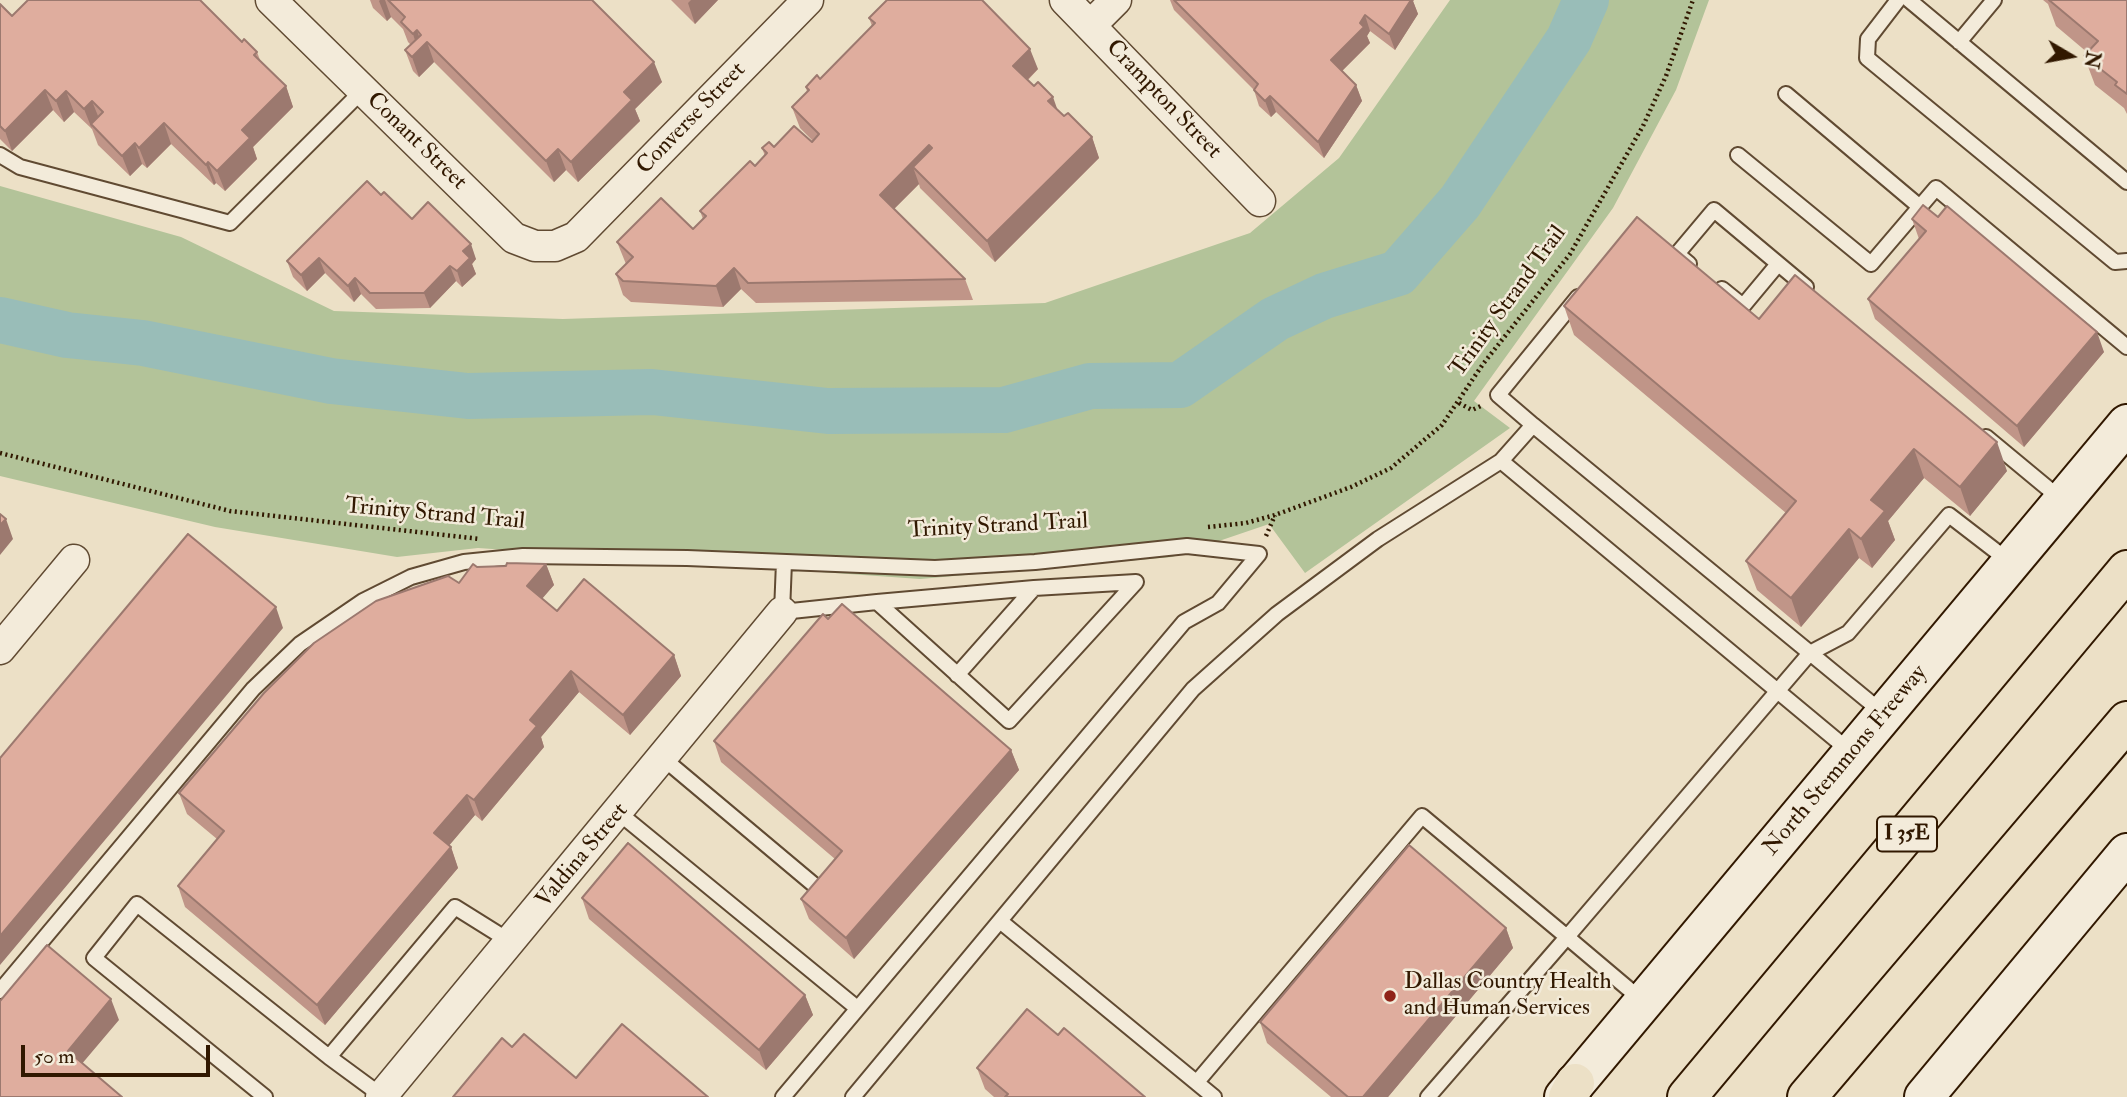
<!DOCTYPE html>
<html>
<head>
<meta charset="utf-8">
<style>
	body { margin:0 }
	#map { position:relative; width:2127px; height:1097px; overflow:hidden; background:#ece0c6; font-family:"IM FELL Double Pica",serif }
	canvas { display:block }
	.north { position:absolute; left:2036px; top:21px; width:70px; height:70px; -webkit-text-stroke:5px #f3ebda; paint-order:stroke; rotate:100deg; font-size:19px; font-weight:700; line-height:28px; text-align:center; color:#311800 }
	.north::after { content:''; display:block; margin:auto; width:24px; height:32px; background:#311800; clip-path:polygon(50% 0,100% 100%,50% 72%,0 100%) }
	.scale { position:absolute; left:21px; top:1045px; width:189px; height:32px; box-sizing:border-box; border:4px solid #311800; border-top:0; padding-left:9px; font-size:21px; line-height:24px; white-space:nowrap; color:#311800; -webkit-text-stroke:5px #f3ebda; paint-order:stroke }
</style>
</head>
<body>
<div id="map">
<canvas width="2127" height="1097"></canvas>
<div class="north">N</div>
<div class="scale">50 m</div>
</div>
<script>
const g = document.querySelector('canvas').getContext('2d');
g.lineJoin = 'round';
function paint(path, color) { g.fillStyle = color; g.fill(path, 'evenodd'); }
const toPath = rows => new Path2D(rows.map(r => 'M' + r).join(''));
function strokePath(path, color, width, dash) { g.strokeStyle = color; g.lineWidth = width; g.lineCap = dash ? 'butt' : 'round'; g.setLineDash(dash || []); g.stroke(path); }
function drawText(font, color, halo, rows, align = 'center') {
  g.font = font + ' "IM FELL Double Pica",serif'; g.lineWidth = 5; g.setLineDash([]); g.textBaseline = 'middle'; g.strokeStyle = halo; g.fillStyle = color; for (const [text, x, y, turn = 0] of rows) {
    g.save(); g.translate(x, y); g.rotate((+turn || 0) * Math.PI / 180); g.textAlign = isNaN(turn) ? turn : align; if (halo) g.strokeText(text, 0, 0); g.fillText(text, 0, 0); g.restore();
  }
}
const green = toPath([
	[1450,0,1709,0,1676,90,1613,208,1474,401,1510,428,1305,573,1269,524,1172,557,920,579,478,548,397,557,215,527,0,476,0,186,181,237,334,311,563,319,1045,303,1250,233,1339,158]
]);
const river = toPath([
	[0,320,67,335,143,343,331,381,468,396,652,392,828,411,1004,410,1090,386,1180,385,1275,319,1324,296,1398,273,1460,202,1569,39,1586,0]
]);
const path = toPath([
	[1459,403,1472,410,1483,405],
	[0,453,230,511,480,539],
	[1208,527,1246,523,1275,515,1351,487,1391,468,1442,425,1483,364,1570,254,1643,126,1666,76,1693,0],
	[1266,536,1275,515]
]);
const lane = toPath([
	[1898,0,1868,39,1867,58,2115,262,2127,261],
	[1909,0,2127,182],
	[1959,42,1994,0],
	[1786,94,1920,207],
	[0,155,20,167,230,223,363,90],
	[1738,155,1871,264,1936,188,2127,347],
	[1689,264,1677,254,1714,210,1806,287],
	[1722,289,1743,306,1778,264],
	[1533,425,1883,713],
	[1986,437,2062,500],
	[1501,461,1852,753],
	[784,562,782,612,877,602,1034,588,1136,582,1009,721,877,602],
	[957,675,1034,588],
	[664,759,813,884],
	[619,813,857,1008],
	[1000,921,1214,1097],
	[0,991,253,689,300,644,363,601,411,577,464,562,523,556,687,558,935,568,1035,562,1187,546,1259,554],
	[329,1057,382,1096],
	[1197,1082,1422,816,1567,937,1810,653,1848,633,1949,515,2010,562],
	[265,1097,94,958,137,904,329,1057,455,907,511,942],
	[783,1097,1184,622,1218,603,1259,554],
	[853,1097,1193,689,1277,614,1378,539,1501,461,1533,425,1498,395,1578,297],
	[1428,1097,1567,937,1644,1002]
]);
const street = toPath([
	[271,0,514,238,535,246,555,246,576,237,808,0],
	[1065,0,1260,201],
	[1091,25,1116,0],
	[0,649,74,560],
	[381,1097,782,612]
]);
const secondary = toPath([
	[1564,1097,2127,424],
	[1924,1097,2127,853]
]);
const highway = toPath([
	[1568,1097,1575,1083],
	[1687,1097,2127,570],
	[1807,1097,2127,721]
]);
const wall = toPath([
	[370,0,592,0,662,82,635,109,640,121,578,182,566,170,554,182,434,62,419,77,413,71,405,50,411,45,408,42,403,29,391,17,387,21,373,8],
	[671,0,718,0,695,24],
	[1170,0,1414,0,1413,1,1418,14,1395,50,1370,31,1367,36,1370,43,1342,71,1356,85,1362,101,1324,158,1276,112,1271,117,1259,106,1254,90,1174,10],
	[2043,0,2127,0,2127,114,2124,108,2095,85,2084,56,2088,53,2056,26,2048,4],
	[0,4,12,16,242,42,257,52,260,60,286,86,293,107,253,147,257,159,225,191,216,183,214,185,171,144,147,168,142,164,130,176,98,145,92,129,74,112,64,122,53,110,12,151,0,139],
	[869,18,1038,69,1028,80,1064,116,1092,137,1099,158,995,262,920,188,919,184,894,209,965,279,973,300,756,303,741,289,723,307,631,302,623,295,616,274,626,264,617,242,693,229,703,219,700,211,755,166,765,156,762,148,812,142,813,141,800,128,792,107,807,92,806,87,820,79,872,26],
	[381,195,412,219,476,259,472,264,476,274,462,287,456,281,430,308,376,309,361,294,354,302,325,273,307,291,293,277,287,261],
	[1938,217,2104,352,2024,447,1875,319,1868,299,1919,239,1912,219],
	[1564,306,1759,319,2007,471,1970,516,1924,478,1888,521,1895,540,1872,568,1859,558,1801,627,1757,590,1746,561,1786,513,1574,335],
	[546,564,554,585,542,598,557,611,674,655,681,676,630,735,579,692,541,737,544,747,482,821,475,815,449,845,451,847,458,868,325,1025,185,907,178,886,217,839,187,814,179,793,459,583,477,567],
	[828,619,1011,750,1019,770,854,959,809,919,801,899,835,859,721,762,714,741],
	[582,898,805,995,813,1015,766,1070,589,919],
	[1506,928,1513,948,1388,1097,1331,1097,1267,1043,1260,1022],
	[1058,1035,1145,1097,994,1097,985,1089,977,1068]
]);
const shadedWall = toPath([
	[380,0,385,0,391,17,387,21,379,1],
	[691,0,718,0,695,24,688,3],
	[1405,0,1414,0,1413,1,1418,14,1395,50,1389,34],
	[1365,15,1370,31,1367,36,1370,43,1337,76,1331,60,1360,23],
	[417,30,422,46,427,42,434,62,419,77,412,57,418,50,413,34],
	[1030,49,1038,69,1021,86,1013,66],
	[654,62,662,82,635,109,640,121,578,182,571,162,624,92],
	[1356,85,1362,101,1324,158,1318,142],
	[286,86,293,107,253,147,257,159,225,191,217,171,242,130],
	[45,90,53,110,12,151,5,131],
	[66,91,74,112,64,122,56,101],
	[1270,96,1276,112,1271,117,1265,101],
	[1053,97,1060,117,1048,101],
	[92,101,100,121,91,124,92,129,84,109],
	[164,123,171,144,147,168,139,148],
	[1092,137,1099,158,995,262,987,241],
	[135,143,142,164,130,176,122,156],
	[929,145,937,166,913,167,919,184,888,215,880,195],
	[558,149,566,170,554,182,546,161],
	[208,162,216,183,214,185,206,165],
	[471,244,476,259,472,264,476,274,462,287,457,271,463,251],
	[319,258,325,273,307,291,301,275],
	[450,266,456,281,430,308,424,293],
	[734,268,741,289,723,307,716,286],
	[355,278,361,294,354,302,348,286],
	[2097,332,2104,352,2024,447,2017,426],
	[1997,442,2007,471,1970,516,1960,487],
	[1914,449,1924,478,1888,521,1895,540,1872,568,1861,539,1871,500],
	[6,519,13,539,0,555,0,525],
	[1849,529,1859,558,1801,627,1791,598],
	[546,564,554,585,535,607,527,586],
	[276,607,283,628,0,965,0,936],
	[674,655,681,676,630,735,623,715],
	[571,671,579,692,541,737,544,747,482,821,474,800,530,720],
	[1011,750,1019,770,854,959,846,938],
	[467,795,475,815,442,854,434,833],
	[451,847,458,868,325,1025,317,1005],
	[1506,928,1513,948,1388,1097,1363,1097],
	[805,995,813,1015,766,1070,759,1050],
	[111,999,119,1020,75,1072,68,1051]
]);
const building = toPath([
	[28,0,200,0,242,42,244,39,257,52,254,55,286,86,242,130,250,138,217,171,208,162,206,165,164,123,139,148,135,143,122,156,91,124,103,112,92,101,84,109,66,91,56,101,45,90,5,131,0,126,0,4,12,16,28,0],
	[388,0,592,0,654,62,624,92,632,100,571,162,558,149,546,161,427,42,412,57,405,50,421,35,417,30,413,34,401,22,405,17,388,0],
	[887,0,982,0,1030,49,1013,66,1034,86,1038,82,1053,97,1048,101,1064,116,1068,113,1092,137,987,241,913,167,932,148,929,145,880,195,965,279,748,283,734,268,716,286,623,281,616,274,633,257,617,242,661,198,693,229,706,216,700,211,750,161,755,166,767,153,762,148,769,142,774,147,794,126,812,142,819,134,792,107,809,90,806,87,817,75,820,79,875,23,869,18,887,0],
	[1174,0,1411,0,1389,34,1365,15,1360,23,1364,27,1331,60,1356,85,1318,142,1270,96,1265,101,1254,90,1258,84,1174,0],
	[2049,0,2127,0,2127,94,2115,85,2117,82,2084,56,2098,41,2049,0],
	[367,181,381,195,384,192,412,219,428,202,471,244,463,251,470,258,457,271,450,266,424,293,370,293,355,278,348,286,319,258,301,275,287,261,367,181],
	[1923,205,1938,217,1947,206,2097,332,2017,426,1868,299,1926,231,1912,219,1923,205],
	[1637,217,1759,319,1795,275,1997,442,1960,487,1914,449,1871,500,1885,511,1861,539,1849,529,1791,598,1746,561,1796,501,1564,306,1637,217],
	[0,514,6,519,0,525,0,514],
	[188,534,276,607,0,936,0,758,188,534],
	[507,563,546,564,527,586,557,611,584,579,674,655,623,715,571,671,530,720,537,726,474,800,467,795,434,833,451,847,317,1005,178,886,224,831,179,793,264,693,314,643,376,601,448,576,459,583,473,564,477,567,506,566,507,563],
	[842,604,1011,750,846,938,801,899,842,851,714,741,823,614,828,619,842,604],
	[628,843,805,995,759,1050,582,898,628,843],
	[1409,845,1506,928,1363,1097,1348,1097,1260,1022,1409,845],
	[47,945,111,999,68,1051,122,1097,0,1097,0,1001,47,945],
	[1027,1009,1058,1035,1064,1028,1145,1097,1005,1097,1008,1094,977,1068,1027,1009],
	[622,1024,708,1097,453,1097,502,1038,512,1047,524,1034,576,1078,622,1024]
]);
const markers = [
	[1390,996,7,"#8f2418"]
];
const shields = [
	[1907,834,60]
];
const shieldNames = [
	["I 35E",1907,834]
];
const streetNames = [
	["Crampton Street",1163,100,46],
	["Converse Street",692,119,-46],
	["Conant Street",416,142,44],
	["Trinity Strand Trail",1509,302,-54],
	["Trinity Strand Trail",435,515,5],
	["Trinity Strand Trail",998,527,-3],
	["North Stemmons Freeway",1846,761,-50],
	["Valdina Street",583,856,-50]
];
const poiNames = [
	["Dallas Country Health",1404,983],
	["and Human Services",1404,1009]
];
paint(green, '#b3c399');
strokePath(river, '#99bdb8', 46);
strokePath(lane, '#604a32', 18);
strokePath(street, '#604a32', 33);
strokePath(secondary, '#311800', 42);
strokePath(highway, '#311800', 42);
strokePath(path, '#311800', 4.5, [2, 3.5]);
strokePath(lane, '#f3ebda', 14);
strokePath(street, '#f3ebda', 30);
strokePath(secondary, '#f3ebda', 38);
strokePath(highway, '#ece0c6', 38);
paint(wall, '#c09588');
paint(shadedWall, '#9c796f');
paint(building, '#dfad9e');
strokePath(building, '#9c796f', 2);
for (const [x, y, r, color] of markers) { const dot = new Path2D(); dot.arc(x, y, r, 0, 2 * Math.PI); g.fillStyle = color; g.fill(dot); strokePath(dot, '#f3ebda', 2.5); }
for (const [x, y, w] of shields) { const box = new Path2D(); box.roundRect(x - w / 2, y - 17.5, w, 35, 5); g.fillStyle = '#f3ebda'; g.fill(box); strokePath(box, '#311800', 2); }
drawText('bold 21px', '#311800', null, shieldNames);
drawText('23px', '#311800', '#f3ebda', streetNames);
drawText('23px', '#311800', '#f3ebda', poiNames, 'left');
</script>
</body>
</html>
